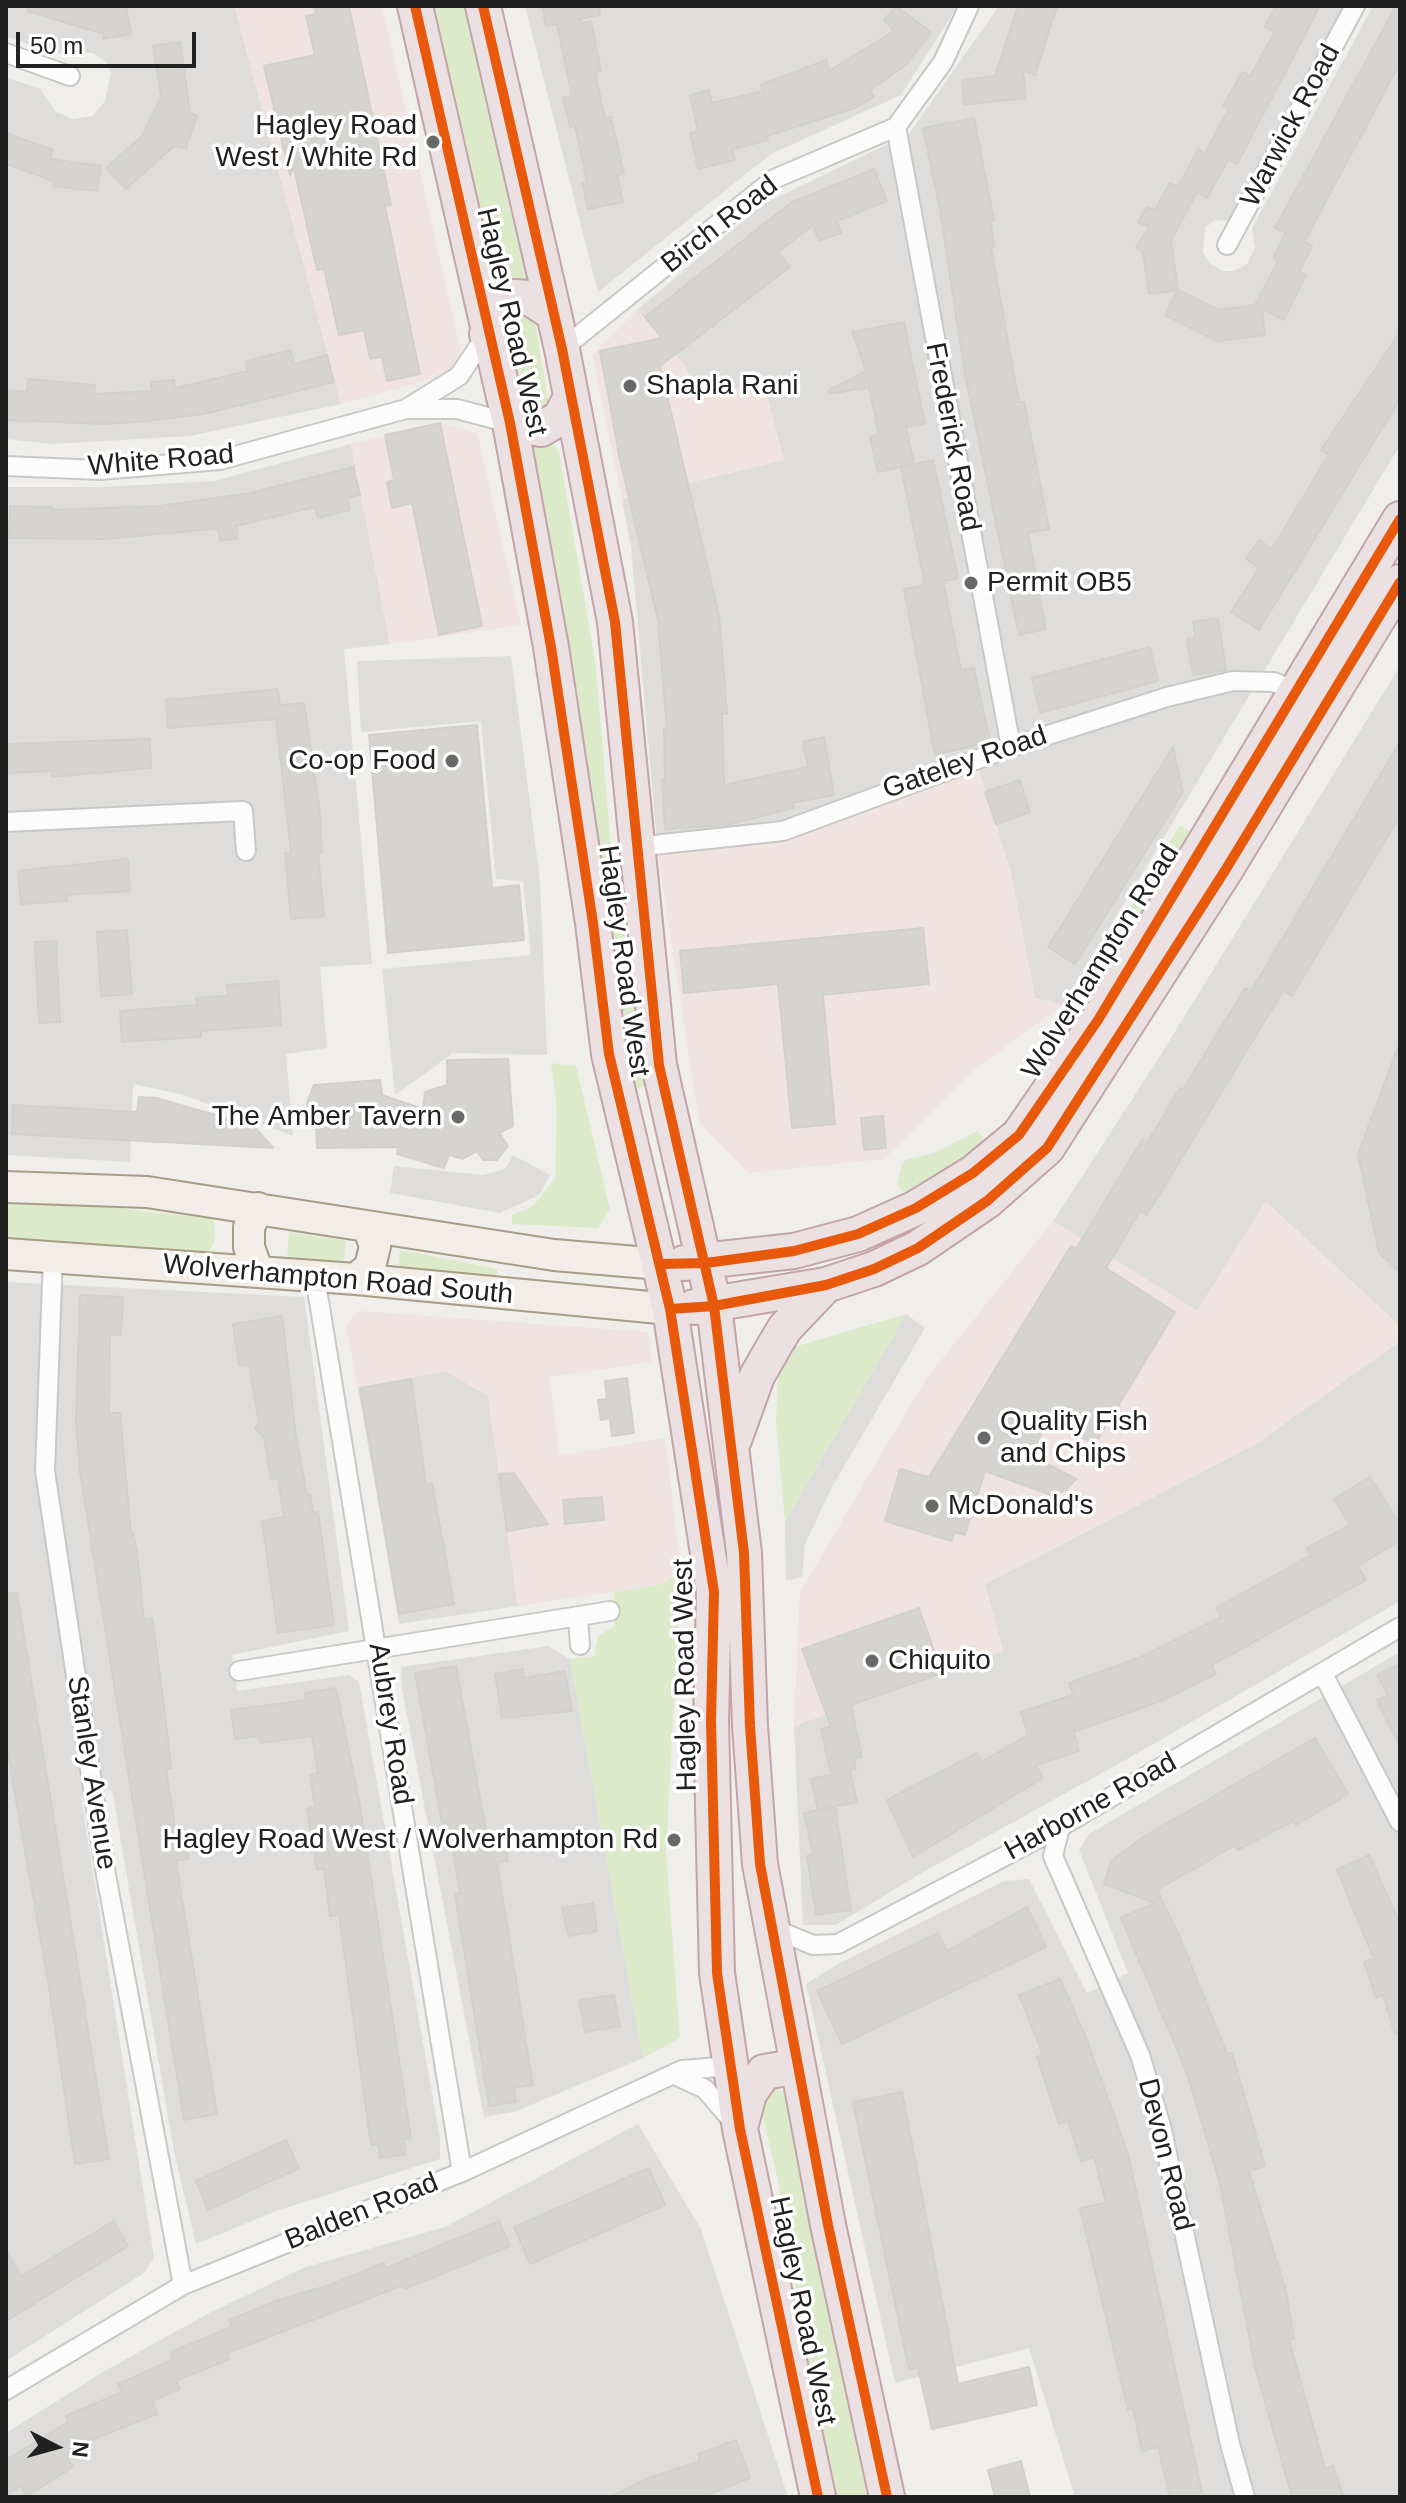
<!DOCTYPE html>
<html>
<head>
<meta charset="utf-8">
<style>
	body { margin:0 }
	#map { position:relative; width:1406px; height:2503px; overflow:hidden; background:#efeeea; font-family:Arial,sans-serif }
	canvas { display:block }
	.frame { position:absolute; inset:0; border:8px solid #212121; pointer-events:none }
	.north { position:absolute; left:16px; top:2407px; width:80px; height:80px; -webkit-text-stroke:6px #fff; paint-order:stroke; rotate:96deg; font-size:22px; font-weight:700; line-height:32px; text-align:center; color:#212121 }
	.north::after { content:''; display:block; margin:auto; width:28px; height:36px; background:#212121; clip-path:polygon(50% 0,100% 100%,50% 72%,0 100%) }
	.scale { position:absolute; left:16px; top:32px; width:180px; height:36px; box-sizing:border-box; border:4px solid #212121; border-top:0; padding-left:10px; font-size:24px; line-height:28px; white-space:nowrap; color:#212121; -webkit-text-stroke:6px #fff; paint-order:stroke }
</style>
</head>
<body>
<div id="map">
<canvas width="1406" height="2503"></canvas>
<div class="frame"></div>
<div class="north">N</div>
<div class="scale">50 m</div>
</div>
<script>
const g = document.querySelector('canvas').getContext('2d');
g.lineJoin = 'round';
function paint(path, color) { g.fillStyle = color; g.fill(path, 'evenodd'); }
const toPath = rows => new Path2D(rows.map(r => 'M' + r).join(''));
function strokePath(path, color, width, dash) { g.strokeStyle = color; g.lineWidth = width; g.lineCap = dash ? 'butt' : 'round'; g.setLineDash(dash || []); g.stroke(path); }
function drawText(font, color, halo, rows, align = 'center') {
  g.font = font + ' Arial,sans-serif'; g.lineWidth = 7; g.setLineDash([]); g.textBaseline = 'middle'; g.strokeStyle = halo; g.fillStyle = color; for (const [text, x, y, turn = 0] of rows) {
    g.save(); g.translate(x, y); g.rotate((+turn || 0) * Math.PI / 180); g.textAlign = isNaN(turn) ? turn : align; if (halo) g.strokeText(text, 0, 0); g.fillText(text, 0, 0); g.restore();
  }
}
const residential = toPath([
	[6,6,244,6,235,8,341,404,190,436,52,444,6,439,6,77,40,89,56,112,73,119,93,116,105,101,111,73,107,62,93,53,69,51,54,54,6,36],
	[525,6,958,6,901,95,771,154,598,292],
	[999,6,1348,6,1229,221,1215,220,1205,228,1203,252,1210,264,1223,271,1234,271,1247,264,1255,248,1252,228,1373,6,1400,6,1400,445,1063,1005,1035,998,1010,869,978,768,792,835,658,854,631,547,622,499,783,460,694,400,686,367,637,310,763,204,909,134],
	[351,444,390,644,344,649,372,964,320,967,327,1048,286,1054,293,1136,184,1095,133,1084,130,1162,6,1155,6,487,102,487,214,481],
	[511,656,540,881,547,1055,453,1053,395,1095,382,969,531,955,523,881,496,879,481,721,361,732,357,661],
	[1400,666,1400,1326,1266,1202,1197,1311,1053,1221,1157,1061],
	[513,1155,550,1175,539,1195,500,1213,390,1193,394,1166,483,1175,505,1169],
	[6,1282,304,1297,349,1631,232,1655,237,1691,349,1675,359,1682,440,2138,440,2159,276,2211,196,2244,174,2152,112,1789,81,1797,154,2258,144,2273,6,2361],
	[906,1314,925,1328,832,1487,805,1544,802,1577,786,1581,785,1521],
	[1400,1341,1400,1601,1131,1757,925,1871,836,1925,803,1925,794,1726,1003,1651,985,1584,1256,1444],
	[446,1371,488,1396,518,1606,399,1624,358,1388],
	[548,1646,570,1659,643,2058,514,2112,484,2117,402,1689,401,1667],
	[1400,1652,1400,2497,1075,2497,1029,2348,895,2383,806,1984,838,1964,1004,1881,1029,1879,1087,1993,1128,1973,1079,1850,1089,1834],
	[638,2124,701,2229,788,2497,6,2497,6,2433,108,2369,211,2312,306,2267,445,2227]
]);
const commercial = toPath([
	[244,6,382,6,463,361,453,373,341,404,235,8],
	[637,310,686,367,694,400,763,380,784,460,622,499,592,355],
	[440,423,477,433,521,625,390,644,351,444],
	[978,768,1010,869,1035,998,1063,1005,976,1068,884,1159,749,1173,699,1122,658,854,792,835],
	[1265,1202,1400,1326,1400,1341,1256,1444,985,1584,1003,1651,794,1726,800,1592,926,1379,1053,1221,1197,1311],
	[358,1311,648,1332,652,1362,549,1377,560,1456,665,1438,681,1570,663,1584,518,1606,488,1396,446,1371,358,1388,346,1325]
]);
const grass = toPath([
	[429,6,469,6,528,283,501,291,486,256],
	[518,310,534,316,549,406,532,417,520,405,502,323],
	[550,440,559,451,596,667,610,837,647,1085,636,1089,530,449],
	[1180,825,1195,835,1114,963,1102,956],
	[1093,966,1107,977,1081,1019,1029,1078,1026,1075,1033,1062],
	[551,1063,576,1066,610,1209,598,1228,512,1224,512,1215,534,1205,555,1178,557,1109],
	[977,1131,983,1138,965,1160,909,1196,897,1186,902,1164,906,1160,934,1153],
	[6,1200,90,1205,214,1219,215,1239,208,1256,6,1241],
	[289,1232,346,1241,343,1265,287,1260],
	[400,1250,498,1269,496,1281,398,1273],
	[906,1314,785,1521,776,1423,778,1376,794,1347],
	[681,1570,666,1853,680,2038,643,2058,570,1659,594,1656,598,1636,615,1626,614,1592,663,1584],
	[776,2088,792,2097,875,2497,834,2497,818,2428,777,2176,761,2110,766,2093]
]);
const building = toPath([
	[28,6,126,6,131,34,104,39,104,34,27,11,28,6],
	[315,6,349,6,391,205,385,206,420,374,387,381,382,357,370,359,364,330,339,335,324,269,317,270,294,168,290,175,264,66,315,55,306,16,316,14,315,6],
	[542,6,599,6,600,15,580,19,581,23,591,21,601,71,595,72,605,119,611,117,624,174,617,175,623,202,588,209,582,183,587,182,575,126,570,127,563,98,572,96,557,24,546,26,542,6],
	[896,6,931,32,906,65,870,90,874,97,855,108,767,136,768,140,733,149,735,160,698,169,690,133,698,131,690,95,709,90,712,103,763,91,761,85,826,60,829,71,894,31,884,20,896,6],
	[1018,6,1057,6,1035,75,1023,71,1026,98,964,105,962,80,995,76,1018,6],
	[1276,6,1320,6,1237,164,1228,160,1207,198,1197,192,1171,241,1178,290,1149,294,1143,252,1136,247,1149,227,1138,222,1147,207,1155,210,1170,183,1178,187,1198,149,1205,153,1229,109,1223,106,1242,72,1250,76,1275,32,1265,27,1276,6],
	[1396,6,1400,6,1400,63,1304,242,1312,246,1299,272,1306,275,1284,320,1262,309,1265,335,1217,341,1165,315,1178,290,1219,310,1255,305,1278,261,1273,258,1286,233,1275,228,1396,6],
	[180,42,190,113,197,116,186,148,174,146,126,189,106,168,142,136,161,97,153,46,180,42],
	[974,118,994,220,991,221,994,247,991,247,1019,402,1024,402,1049,529,1028,533,1046,629,1019,635,965,374,940,210,923,128,974,118],
	[6,133,53,150,50,159,101,166,97,191,53,186,54,181,6,164,6,133],
	[874,169,887,201,837,221,841,233,819,241,813,225,778,252,790,267,660,366,719,615,727,714,722,714,724,785,808,767,803,742,824,737,834,795,792,803,793,808,727,825,665,829,662,780,665,780,664,729,667,729,658,620,620,460,600,351,662,338,645,317,792,202,874,169],
	[904,322,925,424,906,427,914,464,878,472,870,437,879,435,869,387,829,394,828,391,866,371,852,332,904,322],
	[1400,332,1400,399,1259,630,1231,612,1259,568,1246,559,1259,540,1272,549,1329,454,1321,450,1400,332],
	[291,350,294,364,327,355,334,382,204,414,137,422,103,424,6,420,6,390,27,392,28,379,95,385,94,394,152,391,151,382,174,380,175,388,248,371,246,361,291,350],
	[440,423,482,626,439,635,412,503,392,508,387,482,394,480,385,435,440,423],
	[933,460,958,578,943,581,961,670,974,668,990,742,935,755,904,589,925,585,901,467,933,460],
	[353,467,360,495,347,498,350,510,318,518,316,508,310,508,236,526,238,538,220,541,218,530,212,529,105,539,9,538,10,506,52,507,52,510,160,506,250,493,353,467],
	[1218,618,1226,670,1193,675,1187,639,1195,638,1193,622,1218,618],
	[1150,647,1158,681,1040,713,1032,678,1150,647],
	[278,689,280,705,304,703,320,813,322,853,318,854,324,916,291,919,285,853,291,852,276,719,168,728,166,700,278,689],
	[477,725,492,888,519,885,524,940,388,953,369,735,477,725],
	[150,739,151,768,52,777,52,771,6,773,8,744,150,739],
	[1400,742,1400,816,1292,996,1283,991,1147,1215,1140,1211,1106,1268,1175,1312,1095,1444,1049,1420,1031,1455,1076,1479,1066,1490,1051,1495,985,1471,965,1535,954,1532,952,1541,885,1521,900,1469,929,1477,1071,1246,1076,1249,1142,1140,1147,1143,1180,1088,1183,1090,1245,988,1251,991,1400,742],
	[1173,747,1183,792,1075,964,1048,947,1173,747],
	[1020,780,1030,812,996,824,985,792,1020,780],
	[128,859,130,891,67,895,67,901,21,904,18,871,128,859],
	[923,928,929,984,823,995,835,1124,792,1128,778,984,684,993,680,951,923,928],
	[127,930,132,994,101,996,97,932,127,930],
	[56,941,60,1022,39,1023,35,942,56,941],
	[278,981,281,1025,201,1031,201,1037,122,1042,120,1011,197,1005,196,998,228,996,227,985,278,981],
	[1398,1047,1400,1048,1400,1272,1379,1253,1358,1154,1398,1047],
	[508,1059,513,1126,499,1133,508,1146,497,1160,483,1160,477,1151,463,1159,449,1155,444,1168,397,1154,398,1147,317,1148,316,1122,309,1123,307,1103,314,1085,380,1080,382,1095,423,1109,425,1092,447,1085,447,1060,508,1059],
	[139,1097,156,1098,254,1126,273,1148,12,1134,13,1105,137,1112,139,1097],
	[883,1116,886,1148,864,1150,861,1118,883,1116],
	[80,1295,123,1297,121,1335,110,1334,109,1413,120,1413,131,1534,133,1533,137,1552,144,1620,152,1618,155,1638,169,1747,171,1768,166,1769,177,1840,186,1839,189,1858,176,1861,217,2114,184,2120,80,1472,76,1422,80,1295],
	[282,1316,296,1436,307,1495,310,1495,313,1513,318,1512,334,1625,278,1633,262,1521,284,1517,278,1478,271,1479,264,1437,255,1429,259,1423,249,1364,239,1365,233,1324,282,1316],
	[627,1378,634,1433,612,1436,610,1418,601,1420,598,1400,607,1399,605,1381,627,1378],
	[411,1379,426,1484,432,1483,454,1604,399,1614,360,1388,411,1379],
	[514,1473,548,1524,507,1531,499,1474,514,1473],
	[1370,1477,1400,1525,1400,1540,1358,1566,1366,1580,1212,1665,1216,1674,1158,1702,1074,1732,1079,1751,1036,1765,1043,1778,913,1857,887,1800,977,1753,981,1762,1028,1735,1021,1712,1073,1695,1069,1683,1141,1657,1221,1617,1216,1608,1311,1555,1307,1548,1350,1525,1334,1499,1370,1477],
	[602,1497,604,1520,565,1524,563,1500,602,1497],
	[17,1593,109,2159,75,2164,48,1981,6,1743,6,1594,17,1593],
	[919,1608,942,1673,851,1705,862,1757,854,1759,856,1769,850,1770,857,1802,818,1810,811,1779,831,1775,821,1729,831,1727,802,1649,919,1608],
	[1400,1664,1400,1746,1377,1700,1388,1695,1377,1675,1400,1664],
	[456,1666,488,1842,504,1839,508,1861,497,1863,533,2085,514,2088,516,2102,489,2106,455,1894,460,1893,448,1822,442,1823,415,1673,456,1666],
	[523,1669,524,1678,565,1671,572,1711,502,1718,495,1674,523,1669],
	[336,1688,359,1800,411,2138,404,2139,406,2154,380,2158,378,2144,371,2145,339,1915,330,1916,324,1869,317,1870,307,1809,315,1807,310,1775,318,1773,312,1736,260,1743,259,1736,235,1739,231,1710,306,1700,305,1693,336,1688],
	[1315,1738,1348,1794,1296,1825,1293,1821,1238,1850,1236,1845,1157,1890,1179,1935,1227,2054,1232,2053,1265,2166,1249,2171,1286,2291,1294,2338,1289,2339,1325,2469,1333,2466,1344,2497,1292,2497,1255,2367,1220,2184,1187,2073,1121,1918,1155,1903,1104,1884,1111,1861,1143,1837,1315,1738],
	[835,1807,851,1910,816,1915,807,1856,813,1855,804,1813,835,1807],
	[1369,1855,1400,1923,1400,2034,1395,2034,1383,1995,1376,1998,1364,1962,1374,1959,1337,1870,1369,1855],
	[593,1903,597,1931,568,1936,562,1908,593,1903],
	[1027,1907,1046,1947,842,2044,817,1991,938,1933,947,1951,1027,1907],
	[1060,1979,1087,2040,1128,2154,1203,2497,1170,2497,1158,2447,1142,2451,1133,2409,1128,2410,1080,2208,1106,2203,1094,2157,1081,2162,1068,2121,1059,2124,1037,2057,1043,2055,1019,1995,1060,1979],
	[614,1995,620,2026,585,2032,579,2000,614,1995],
	[902,2092,958,2384,1029,2367,1037,2405,932,2429,918,2368,909,2370,853,2102,902,2092],
	[286,2140,299,2168,208,2210,196,2181,286,2140],
	[649,2168,665,2205,530,2264,514,2227,649,2168],
	[114,2221,128,2246,6,2321,6,2251,21,2276,114,2221],
	[499,2221,510,2246,405,2289,404,2285,227,2353,230,2359,176,2381,180,2389,152,2401,157,2414,74,2447,76,2451,67,2457,73,2467,27,2496,21,2486,6,2495,6,2460,68,2422,66,2416,122,2392,118,2384,174,2359,171,2352,232,2327,229,2320,278,2300,330,2285,384,2263,386,2268,499,2221],
	[736,2440,750,2478,702,2497,610,2497,648,2478,700,2461,698,2454,736,2440],
	[1021,2461,1030,2497,995,2497,988,2470,1021,2461]
]);
const street = toPath([
	[6,53,70,76],
	[896,127,1011,747],
	[1227,245,1355,6],
	[562,349,774,179,896,127,943,62,969,6],
	[406,409,459,376,487,334],
	[6,466,100,470,220,460,406,409,457,409,510,423],
	[6,822,243,811,246,851],
	[635,847,783,831,1011,747,1167,697,1233,681,1274,682,1294,691],
	[53,1256,45,1471,106,1875,183,2285],
	[315,1277,462,2172],
	[578,1617,580,1645],
	[239,1671,610,1611],
	[1323,1674,1400,1822],
	[1060,1827,1053,1856,1140,2055,1161,2126,1230,2444,1245,2497],
	[772,1928,813,1945,838,1944,1060,1827,1400,1627],
	[673,2074,705,2089,735,2124],
	[6,2390,183,2285,462,2172,682,2070,730,2066]
]);
const primary = toPath([
	[6,1187,147,1192,554,1255,660,1264],
	[258,1208,249,1227,249,1247,258,1272],
	[6,1254,356,1279,670,1309],
	[356,1279,370,1267,375,1246,368,1227]
]);
const highway = toPath([
	[415,6,510,423,551,647,593,923,609,1054,670,1309,714,1592,711,1721,717,1973,740,2129,818,2497],
	[483,6,562,349,615,622,659,1065,714,1306,744,1553,750,1726,760,1864,828,2225,887,2497],
	[487,334,503,305,514,297,530,298,553,313],
	[510,423,541,429,560,418,570,399],
	[684,1263,794,1251,858,1234,916,1208,973,1173,1019,1135,1098,1020,1400,519],
	[694,1307,826,1285,874,1269,918,1248,987,1201,1047,1148,1226,869,1400,582],
	[734,1440,757,1376,776,1343,785,1328,826,1285],
	[741,2124,749,2094,764,2072,782,2069]
]);
const cycleway = toPath([
	[415,6,510,423,551,647,593,923,609,1054,670,1309,714,1592,711,1721,717,1973,740,2129,818,2497],
	[483,6,562,349,615,622,659,1065,714,1306,744,1553,750,1726,760,1864,828,2225,887,2497],
	[660,1264,706,1263,794,1251,858,1234,916,1208,973,1173,1019,1135,1098,1020,1400,519],
	[670,1309,714,1306,826,1285,874,1269,918,1248,987,1201,1047,1148,1226,869,1400,582]
]);
const markers = [
	[433,142,8,"#696967"],
	[630,386,8,"#696967"],
	[971,583,8,"#696967"],
	[452,761,8,"#696967"],
	[458,1117,8,"#696967"],
	[984,1438,8,"#696967"],
	[932,1506,8,"#696967"],
	[872,1661,8,"#696967"],
	[674,1840,8,"#696967"]
];
const poiNames = [
	["Hagley Road",417,126,"right"],
	["West / White Rd",417,158,"right"],
	["Shapla Rani",646,386],
	["Permit OB5",987,583],
	["Co-op Food",436,761,"right"],
	["The Amber Tavern",442,1117,"right"],
	["Quality Fish",1000,1422],
	["and Chips",1000,1454],
	["McDonald's",948,1506],
	["Chiquito",888,1661],
	["Hagley Road West / Wolverhampton Rd",658,1840,"right"]
];
const streetNames = [
	["Warwick Road",1291,126,-62],
	["Birch Road",720,225,-38],
	["Hagley Road West",511,322,77],
	["Frederick Road",952,437,79],
	["White Road",161,461,-5],
	["Gateley Road",965,763,-19],
	["Hagley Road West",623,961,82],
	["Wolverhampton Road",1101,962,-58],
	["Wolverhampton Road South",338,1280,5],
	["Hagley Road West",686,1675,-91],
	["Aubrey Road",390,1724,81],
	["Stanley Avenue",91,1773,81],
	["Harborne Road",1091,1807,-29],
	["Devon Road",1165,2155,76],
	["Balden Road",362,2212,-22],
	["Hagley Road West",802,2311,78]
];
paint(residential, '#dedddb');
paint(commercial, '#f0e3e1');
paint(grass, '#dbebca');
paint(building, '#d6d4d1');
strokePath(building, '#d2d0cc', 2);
strokePath(street, '#c8c8c6', 22);
strokePath(primary, '#a69d86', 34);
strokePath(highway, '#c4a3ab', 38);
strokePath(street, '#fdfcfc', 18);
strokePath(primary, '#f2ede7', 30);
strokePath(highway, '#ebe1e2', 34);
strokePath(cycleway, '#e8590c', 10);
for (const [x, y, r, color] of markers) { const dot = new Path2D(); dot.arc(x, y, r, 0, 2 * Math.PI); g.fillStyle = color; g.fill(dot); strokePath(dot, '#fff', 3); }
drawText('28px', '#212121', '#fff', poiNames, 'left');
drawText('28px', '#212121', '#fff', streetNames);
</script>
</body>
</html>
